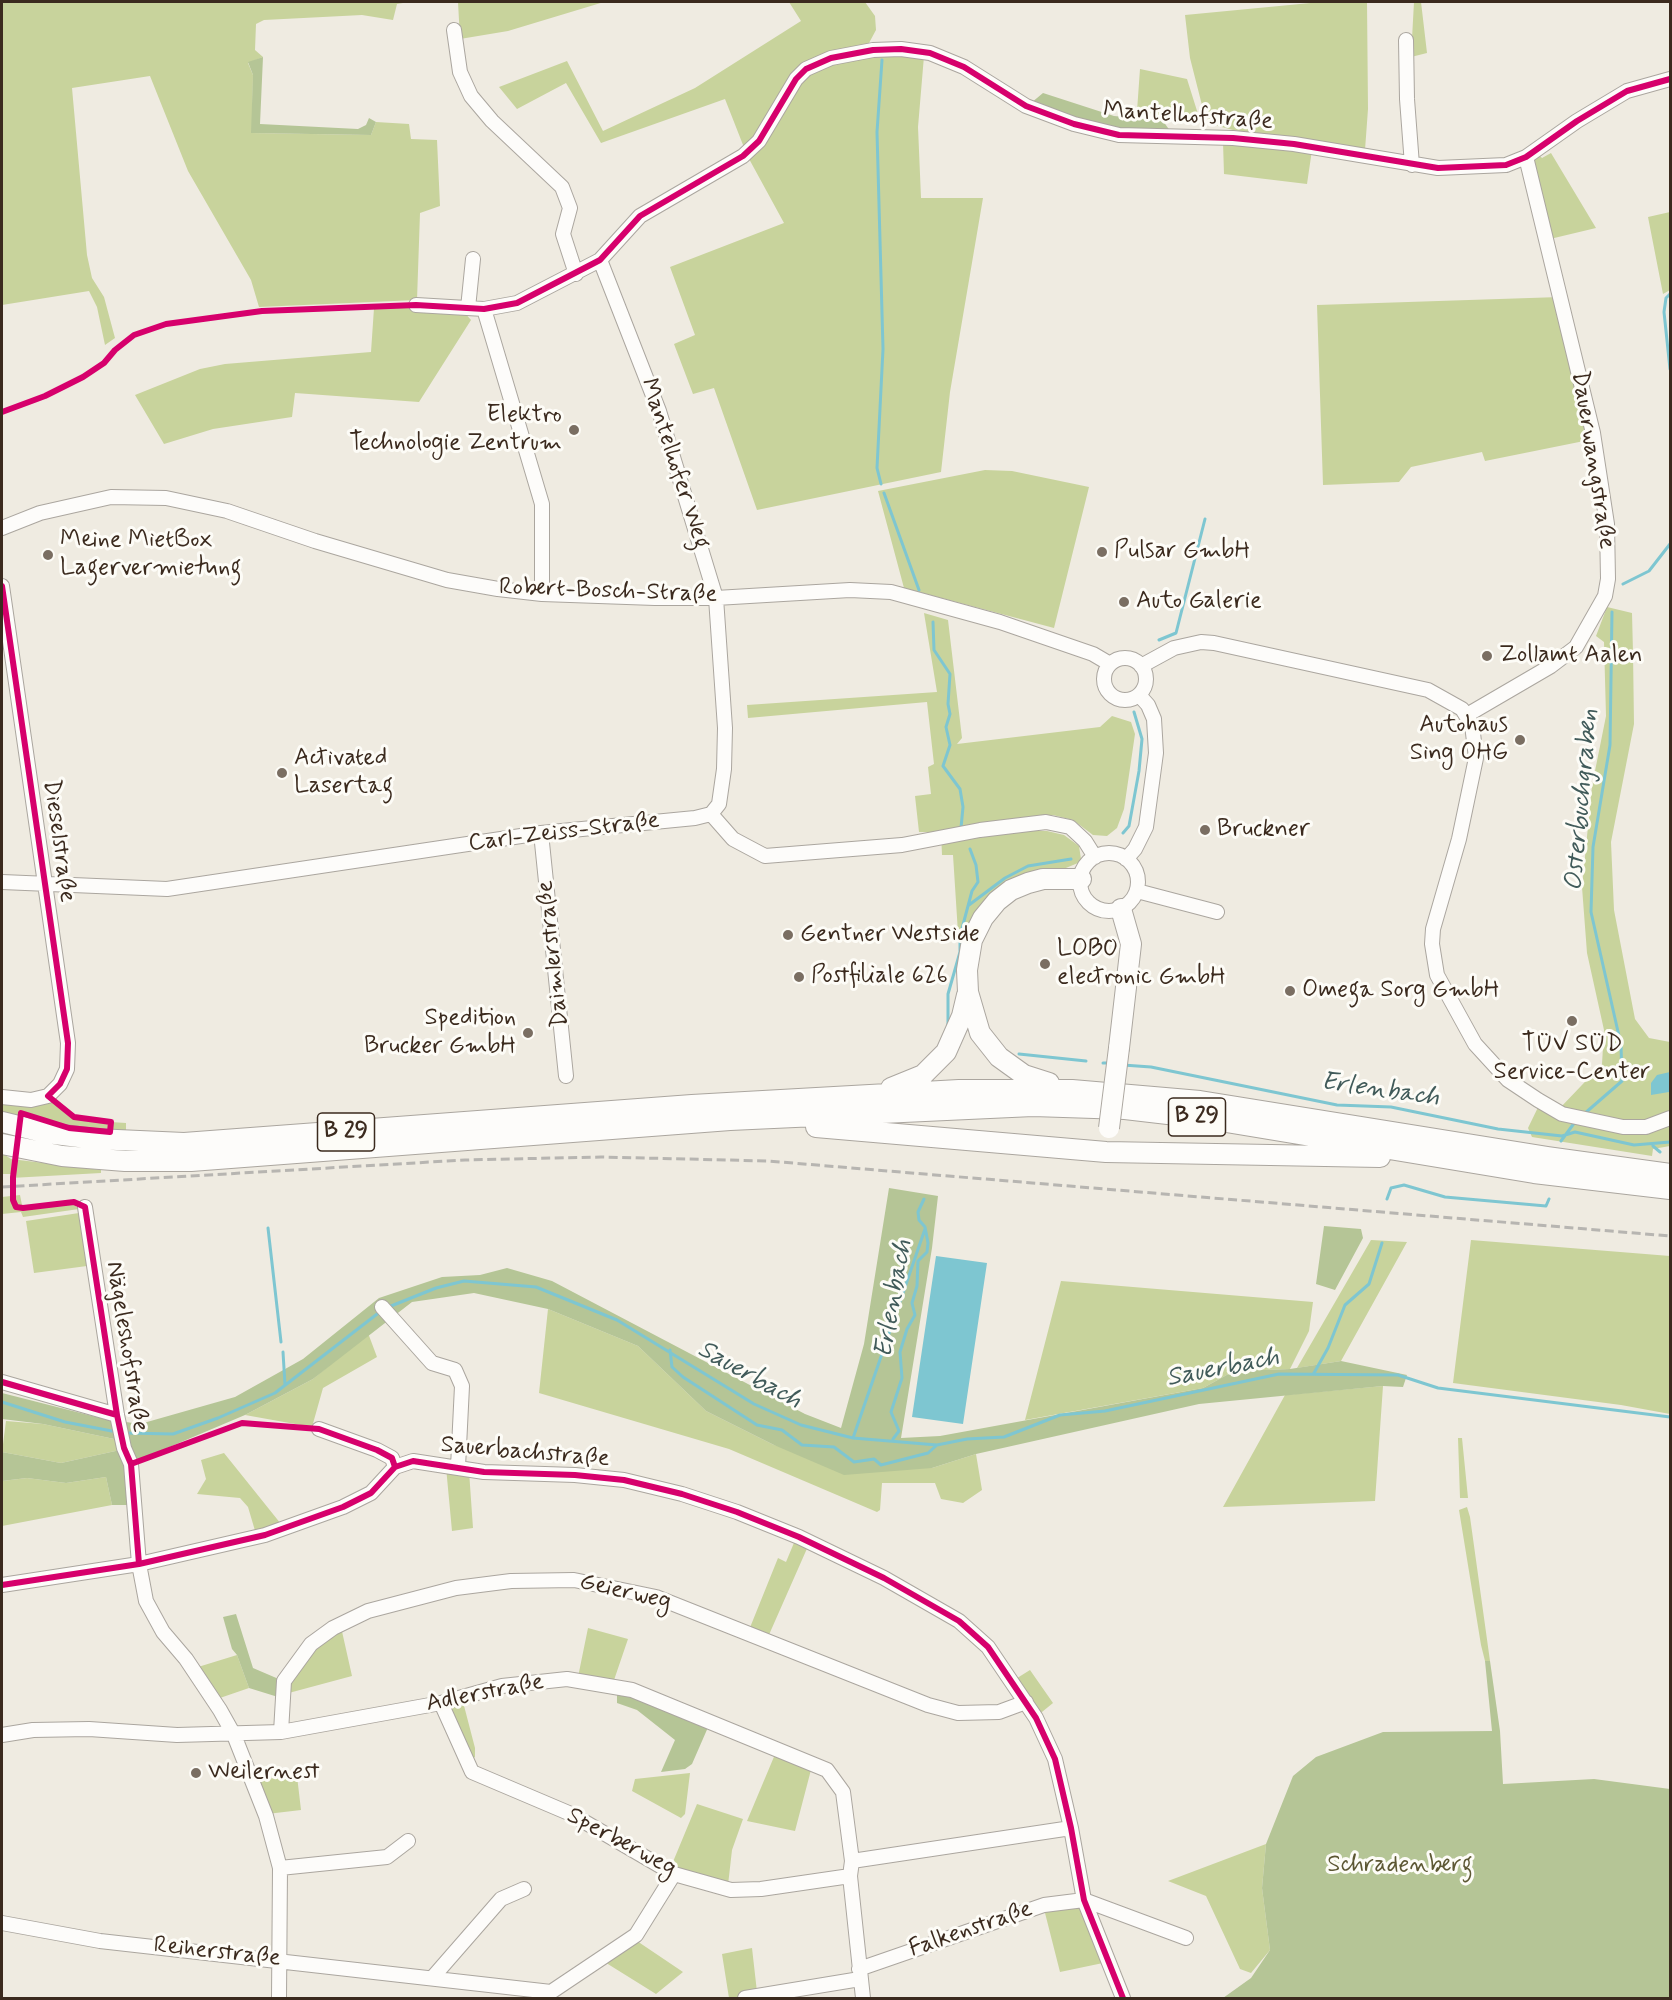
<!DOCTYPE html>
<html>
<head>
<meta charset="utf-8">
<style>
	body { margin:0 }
	#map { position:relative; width:1672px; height:2000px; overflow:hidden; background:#efebe1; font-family:Mynerve,sans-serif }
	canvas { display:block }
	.frame { position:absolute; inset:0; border:3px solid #3b2a1e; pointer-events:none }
</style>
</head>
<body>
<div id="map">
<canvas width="1672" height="2000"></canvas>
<div class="frame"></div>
</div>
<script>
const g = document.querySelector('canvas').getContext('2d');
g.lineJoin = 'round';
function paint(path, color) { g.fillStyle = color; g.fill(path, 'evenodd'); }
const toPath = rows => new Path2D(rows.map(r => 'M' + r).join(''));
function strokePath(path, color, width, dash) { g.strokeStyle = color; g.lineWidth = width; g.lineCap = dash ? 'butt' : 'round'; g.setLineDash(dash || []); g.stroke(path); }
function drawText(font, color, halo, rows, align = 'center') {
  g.font = font + ' Mynerve,sans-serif'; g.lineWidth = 6; g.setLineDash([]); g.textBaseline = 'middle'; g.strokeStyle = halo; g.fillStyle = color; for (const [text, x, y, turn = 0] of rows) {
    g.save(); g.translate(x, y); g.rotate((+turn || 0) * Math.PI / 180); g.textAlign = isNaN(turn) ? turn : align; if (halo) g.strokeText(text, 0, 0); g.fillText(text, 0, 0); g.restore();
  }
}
const green = toPath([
	[2,2,409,2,397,4,393,20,362,15,264,20,256,24,255,50,263,57,248,63,253,75,252,133,371,135,376,122,409,124,411,139,437,140,440,206,420,213,417,300,259,307,251,280,188,171,150,76,72,88,87,255,92,278,104,297,115,338,105,345,97,307,89,291,2,305],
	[458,2,604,2,508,31,460,39],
	[789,2,865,2,875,16,876,30,869,43,861,49,803,68,745,150,725,99,601,143,566,83,517,109,499,87,567,61,603,131,695,88,801,21],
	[1321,2,1367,2,1368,109,1365,150,1233,130,1218,126,1205,117,1190,58,1185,15],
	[1414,2,1421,2,1427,53,1411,57],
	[882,54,924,56,918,127,921,198,983,198,950,392,941,472,757,510,714,388,693,394,674,344,695,335,670,267,784,223,748,157,795,86,811,69],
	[1140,69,1187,79,1198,114,1170,117,1137,111],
	[1223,142,1312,150,1307,184,1224,174],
	[1551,153,1596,228,1550,239,1532,160,1538,154,1542,158],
	[1670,212,1670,290,1663,294,1648,217],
	[1560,297,1594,439,1485,461,1482,452,1411,467,1399,482,1323,485,1317,305],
	[374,308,411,308,464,312,471,320,419,402,295,393,292,417,213,429,164,444,135,395,200,369,225,364,371,352],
	[985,470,1012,471,1089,487,1054,628,904,588,878,491],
	[1607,607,1632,613,1633,653,1634,724,1611,842,1614,910,1635,1019,1649,1038,1670,1042,1670,1146,1653,1149,1652,1156,1532,1137,1528,1128,1543,1097,1560,1108,1602,1064,1604,1030,1587,953,1582,887,1592,786,1606,716,1604,642,1596,636],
	[924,613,948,620,962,738,957,744,1100,727,1112,716,1131,722,1135,734,1124,809,1117,828,1107,836,1093,835,1073,820,1053,815,969,825,970,839,1028,831,1047,831,1064,835,1079,846,1081,859,1078,863,1061,870,1029,874,968,931,958,933,953,855,942,855,941,832,919,832,915,796,931,794,928,767,934,764,927,702,748,718,747,705,937,692],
	[48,1096,65,1113,80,1120,126,1123,126,1138,2,1117,2,1097],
	[2,1153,11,1159,101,1170,101,1173,11,1178,11,1174,2,1174],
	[20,1195,23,1210,74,1204,79,1209,23,1217,21,1212,2,1214,2,1197],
	[79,1213,87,1266,34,1273,26,1221],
	[1371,1240,1407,1242,1341,1361,1297,1368],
	[1471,1240,1670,1256,1670,1414,1621,1405,1453,1383],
	[1061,1281,1313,1302,1309,1331,1290,1369,1234,1371,1203,1388,1025,1420],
	[548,1309,638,1346,706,1411,774,1445,932,1468,976,1454,982,1490,963,1503,941,1499,935,1483,882,1483,880,1510,877,1512,729,1449,539,1393],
	[368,1333,377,1357,323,1388,312,1427,245,1415,313,1379],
	[1383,1386,1375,1501,1223,1507,1285,1395],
	[6,1421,43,1424,119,1440,120,1450,61,1463,2,1452],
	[1458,1438,1462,1438,1468,1498,1460,1498],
	[224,1453,281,1524,256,1534,248,1507,240,1498,197,1494,206,1479,201,1460],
	[446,1467,469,1471,473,1528,452,1531],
	[106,1477,112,1505,2,1526,2,1481,27,1478,66,1483],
	[1467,1507,1470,1517,1490,1661,1485,1661,1481,1645,1459,1510],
	[796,1538,809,1544,768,1637,749,1630,778,1558,786,1562],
	[341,1627,352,1676,285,1694,295,1666],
	[588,1628,628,1639,613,1683,578,1677],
	[237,1655,249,1688,217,1699,198,1667],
	[1030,1670,1053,1703,1037,1716,1014,1680],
	[462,1698,475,1748,475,1757,469,1761,443,1704],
	[776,1752,812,1766,795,1831,747,1821],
	[690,1773,685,1814,681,1818,632,1791,635,1779],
	[297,1776,301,1810,267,1814,254,1780],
	[697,1804,743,1819,732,1850,728,1885,670,1869],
	[1266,1844,1262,1888,1270,1950,1251,1973,1240,1969,1206,1896,1168,1881],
	[1082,1904,1103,1963,1060,1972,1044,1909],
	[637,1941,683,1972,656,1994,603,1961],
	[752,1948,757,1992,738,1998,729,1998,722,1954]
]);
const forest = toPath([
	[263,57,260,124,358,129,366,125,369,118,376,122,371,135,251,133,253,75,248,62],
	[1043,93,1114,116,1163,121,1173,135,1123,133,1031,103],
	[889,1188,938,1196,932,1248,901,1438,940,1436,1203,1388,1234,1371,1290,1369,1341,1361,1407,1375,1403,1387,1383,1386,1199,1404,976,1454,932,1468,844,1475,774,1445,706,1411,638,1346,548,1309,474,1293,412,1302,313,1379,245,1415,134,1462,119,1421,140,1424,235,1397,303,1359,379,1298,442,1277,480,1275,507,1268,552,1281,805,1414,841,1428,864,1344],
	[1324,1226,1361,1229,1363,1238,1335,1290,1316,1284],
	[2,1393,116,1422,119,1440,43,1424,2,1419],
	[120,1450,128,1465,133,1505,112,1505,106,1477,66,1483,27,1478,2,1481,2,1452,61,1463],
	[236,1614,253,1668,281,1680,278,1697,249,1688,237,1655,232,1649,223,1617],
	[1485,1661,1490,1661,1500,1731,1503,1784,1594,1779,1670,1789,1670,1998,1223,1998,1251,1978,1270,1950,1262,1888,1266,1844,1293,1776,1316,1757,1383,1732,1492,1731],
	[617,1689,709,1725,692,1764,685,1769,661,1772,675,1740,637,1710,617,1703]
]);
const water = toPath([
	[1670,1072,1669,1092,1651,1095,1651,1083,1657,1075],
	[936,1256,987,1263,963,1424,912,1417]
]);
const stream = toPath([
	[1670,294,1666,298,1664,312,1670,369],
	[881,484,877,468,883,349,877,132,882,60],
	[884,493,919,590],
	[1623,584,1649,571,1670,544],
	[933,622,934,650,950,674,948,704,950,714,946,727,950,745,943,766,960,789,963,807,961,828],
	[1159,640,1176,633,1205,519],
	[1123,833,1129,826,1139,771,1142,739,1134,712],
	[969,905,1005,878,1028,866,1071,859],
	[948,1029,948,994,960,952,960,936,972,891,978,882,976,865,970,849],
	[1019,1054,1086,1061],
	[1103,1063,1111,1063],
	[1123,1065,1151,1067,1337,1105,1391,1107,1498,1129,1562,1136,1575,1132,1634,1145,1670,1142],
	[1584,1114,1622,1081,1621,1045,1591,912,1593,847,1610,745,1612,612],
	[1561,1141,1575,1122],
	[1653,1146,1660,1152],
	[1387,1199,1391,1188,1404,1185,1445,1197,1546,1206,1549,1199],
	[268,1228,281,1342],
	[386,1308,436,1288,464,1281,536,1287,617,1320,754,1404,801,1425,853,1438,937,1445,967,1439,1004,1437,1060,1415,1105,1411,1279,1374,1398,1375,1438,1388,1670,1417],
	[670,1350,672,1367,683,1377,757,1425,782,1430,802,1445,834,1447,854,1462,874,1459,881,1465,928,1453,937,1445],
	[283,1352,285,1385],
	[1314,1373,1328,1348,1345,1305,1369,1284,1382,1243],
	[2,1402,65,1422,117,1432],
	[126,1433,173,1434,218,1418,275,1393,381,1311],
	[853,1438,925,1229],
	[893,1439,899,1431,891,1412,902,1378,900,1352,907,1329,915,1315,912,1303,917,1286,918,1261,927,1252,928,1243,925,1227,919,1220,918,1212,924,1199]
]);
const minor = toPath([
	[454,30,460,72,471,96,492,121,562,187,570,208,563,234,576,274],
	[1406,40,1407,99,1412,165],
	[600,260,659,411,716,598,725,728,724,769,719,804,711,814],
	[416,305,484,309,517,303,600,260,640,216,743,156,759,141,796,79,806,69,831,58,873,50,901,49,930,53,964,67,1026,106,1074,124,1119,135,1233,138,1294,144,1438,168,1506,165,1526,157,1577,121,1627,91,1670,79],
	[468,308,473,259],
	[484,309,542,504,542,594],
	[2,528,40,513,111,497,166,498,227,511,315,541,447,580,498,589,542,594,655,598,716,598,850,590,891,592,1000,622,1093,654,1110,664],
	[2,586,68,1043,67,1069,60,1084,48,1096,31,1100,2,1097],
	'1104 679a21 21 0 1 1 42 0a21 21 0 1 1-42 0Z',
	[1141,666,1174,648,1201,642,1214,643,1428,690,1462,709,1472,725,1476,758,1459,839,1433,929,1432,944,1437,975,1475,1044,1508,1080,1538,1100,1562,1114,1623,1127,1646,1127,1670,1118],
	[1467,715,1551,666,1576,647,1605,596,1608,579,1607,524,1593,433,1526,157],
	[711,814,733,839,765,856,902,845,980,830,1046,822,1070,827,1085,841,1095,857],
	[541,833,566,1076],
	'1080 882a29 29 0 1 1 58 0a29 29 0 1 1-58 0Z',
	[1126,859,1135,849,1146,827,1156,753,1154,719,1148,705,1139,695],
	[2,882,167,889,541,833,695,818,711,814],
	[1137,891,1217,912],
	[85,1207,117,1415,124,1448,131,1464,139,1564,146,1601,163,1632,186,1659,220,1710,234,1735,266,1816,280,1868,279,1998],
	[382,1307,432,1363,455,1370,462,1386,458,1467],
	[2,1382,117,1415],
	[319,1429,377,1450,392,1458,395,1467],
	[2,1585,139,1564,265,1535,343,1507,371,1493,395,1467,413,1461,484,1472,575,1475,624,1480,682,1494,737,1512,799,1537,884,1578,959,1621,988,1647,1036,1718,1055,1759,1071,1828,1084,1900,1123,1998],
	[441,1703,472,1772,571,1814,674,1874,731,1890,761,1889,850,1876],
	[281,1732,284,1681,311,1644,333,1628,368,1611,456,1588,511,1581,574,1580,656,1597,928,1705,958,1713,999,1712,1026,1702],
	[2,1735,33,1730,89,1729,177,1735,281,1732,441,1703,502,1686,567,1679,632,1690,827,1770,843,1792,852,1861,850,1876,863,1998],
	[852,1861,1071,1828],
	[280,1868,387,1857,408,1841],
	[2,1923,100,1941,551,1992,636,1935,674,1874],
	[859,1969,1044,1905,1084,1900,1186,1938],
	[433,1977,501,1899,524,1889],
	[745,1998,860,1979]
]);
const highway = toPath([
	[1119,1048,1131,944,1121,909],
	[1049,1083,1024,1075,999,1057,980,1033,968,992,967,970,972,940,983,918,997,901,1011,890,1028,883,1043,879,1081,879],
	[891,1088,923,1075,946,1052,962,1016,967,995],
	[2,1122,47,1133,95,1139,184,1143,692,1105,959,1090,1072,1090,1200,1101,1548,1157,1670,1174],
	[816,1127,1106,1152,1380,1157],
	[2,1144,62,1156,125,1161,191,1161,730,1120,1033,1106,1125,1109,1202,1118,1534,1173,1670,1189]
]);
const rail = toPath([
	[2,1187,465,1160,601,1157,768,1161,1670,1236]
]);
const highwayBridge = toPath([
	[1109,1128,1119,1048]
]);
const cycleway = toPath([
	[2,412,45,396,83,377,104,363,115,350,134,335,166,324,262,311,416,305,484,309,517,303,600,260,640,216,743,156,759,141,796,79,806,69,831,58,873,50,901,49,930,53,964,67,1026,106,1074,124,1119,135,1233,138,1294,144,1438,168,1506,165,1526,157,1577,121,1627,91,1670,79],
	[2,586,68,1043,67,1069,60,1084,48,1096,74,1117,111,1122,110,1132,69,1128,21,1113,13,1177,13,1200,16,1207,23,1208,74,1202,85,1207,117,1415,124,1448,131,1464,139,1564],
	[2,1382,117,1415],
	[131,1464,242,1423,319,1429,377,1450,392,1458,395,1467],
	[2,1585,139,1564,265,1535,343,1507,371,1493,395,1467,413,1461,484,1472,575,1475,624,1480,682,1494,737,1512,799,1537,884,1578,959,1621,988,1647,1036,1718,1055,1759,1071,1828,1084,1900,1123,1998]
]);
const markers = [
	[574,430,6,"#7a6e62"],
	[1102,552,6,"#7a6e62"],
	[48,555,6,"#7a6e62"],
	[1124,602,6,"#7a6e62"],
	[1487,656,6,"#7a6e62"],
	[1520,740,6,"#7a6e62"],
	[282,773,6,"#7a6e62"],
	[1205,830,6,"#7a6e62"],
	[788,935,6,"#7a6e62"],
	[1045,964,6,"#7a6e62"],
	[799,977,6,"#7a6e62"],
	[1290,991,6,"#7a6e62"],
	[1572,1021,6,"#7a6e62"],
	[528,1033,6,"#7a6e62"],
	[196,1773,6,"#7a6e62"]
];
const shields = [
	[1197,1117,57],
	[346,1132,57]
];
const shieldNames = [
	["B 29",1197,1117],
	["B 29",346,1132]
];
const streetNames = [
	["Mantelhofstraße",1188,117,4],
	["Dauerwangstraße",1592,460,81],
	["Mantelhofer Weg",674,464,72],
	["Robert-Bosch-Straße",608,592,2],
	["Carl-Zeiss-Straße",564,833,-7],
	["Dieselstraße",58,841,82],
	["Daimlerstraße",554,954,-96],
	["Nägeleshofstraße",126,1347,81],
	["Sauerbachstraße",525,1453,5],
	["Geierweg",625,1593,13],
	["Adlerstraße",485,1694,-11],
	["Sperberweg",621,1843,28],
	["Falkenstraße",971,1930,-19],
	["Reiherstraße",217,1953,6]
];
const poiNames = [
	["Elektro",562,416,"right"],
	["Technologie Zentrum",562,444,"right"],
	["Meine MietBox",60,541],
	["Lagervermietung",60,569],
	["Pulsar GmbH",1114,552],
	["Auto Galerie",1136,602],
	["Zollamt Aalen",1499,656],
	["Autohaus",1508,726,"right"],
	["Sing OHG",1508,754,"right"],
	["Activated",294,759],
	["Lasertag",294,787],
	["Bruckner",1217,830],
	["Gentner Westside",800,935],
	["LOBO",1057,950],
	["electronic GmbH",1057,978],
	["Postfiliale 626",811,977],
	["Omega Sorg GmbH",1302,991],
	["Spedition",516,1019,"right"],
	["Brucker GmbH",516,1047,"right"],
	["TÜV SÜD",1572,1045,"center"],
	["Service-Center",1572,1073,"center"],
	["Weilernest",208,1773]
];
const parkNames = [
	["Schradenberg",1400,1866]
];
const waterNames = [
	["Osterbuchgraben",1583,800,-85],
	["Erlenbach",1380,1091,8],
	["Erlenbach",895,1299,-80],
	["Sauerbach",1223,1369,-11],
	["Sauerbach",749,1376,29]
];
paint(green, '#c8d39c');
paint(forest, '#b5c596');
paint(water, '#7ec6d1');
strokePath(stream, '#7ec6d1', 3);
strokePath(minor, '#aba69f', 16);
strokePath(highway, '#aba69f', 22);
strokePath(minor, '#fdfcfa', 14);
strokePath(highway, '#fdfcfa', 20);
strokePath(rail, '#b7b5b1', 3, [9, 4.5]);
strokePath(highwayBridge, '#aba69f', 22, []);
strokePath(highwayBridge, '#fdfcfa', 20);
strokePath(cycleway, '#d6006c', 6);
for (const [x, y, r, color] of markers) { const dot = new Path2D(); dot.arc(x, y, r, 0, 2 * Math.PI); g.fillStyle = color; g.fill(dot); strokePath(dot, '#fdfcf7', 2); }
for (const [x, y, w] of shields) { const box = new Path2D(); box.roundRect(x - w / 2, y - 19, w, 38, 4.5); g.fillStyle = '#fdfcf7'; g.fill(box); strokePath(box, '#3b2a1e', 1.5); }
drawText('bold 22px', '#3b2a1e', null, shieldNames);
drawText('24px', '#3b2a1e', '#fdfcf7', streetNames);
drawText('24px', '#3b2a1e', '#fdfcf7', poiNames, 'left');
drawText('24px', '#5c5733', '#fdfcf7', parkNames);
drawText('italic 26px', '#415b5a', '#fdfcf7', waterNames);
</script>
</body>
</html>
